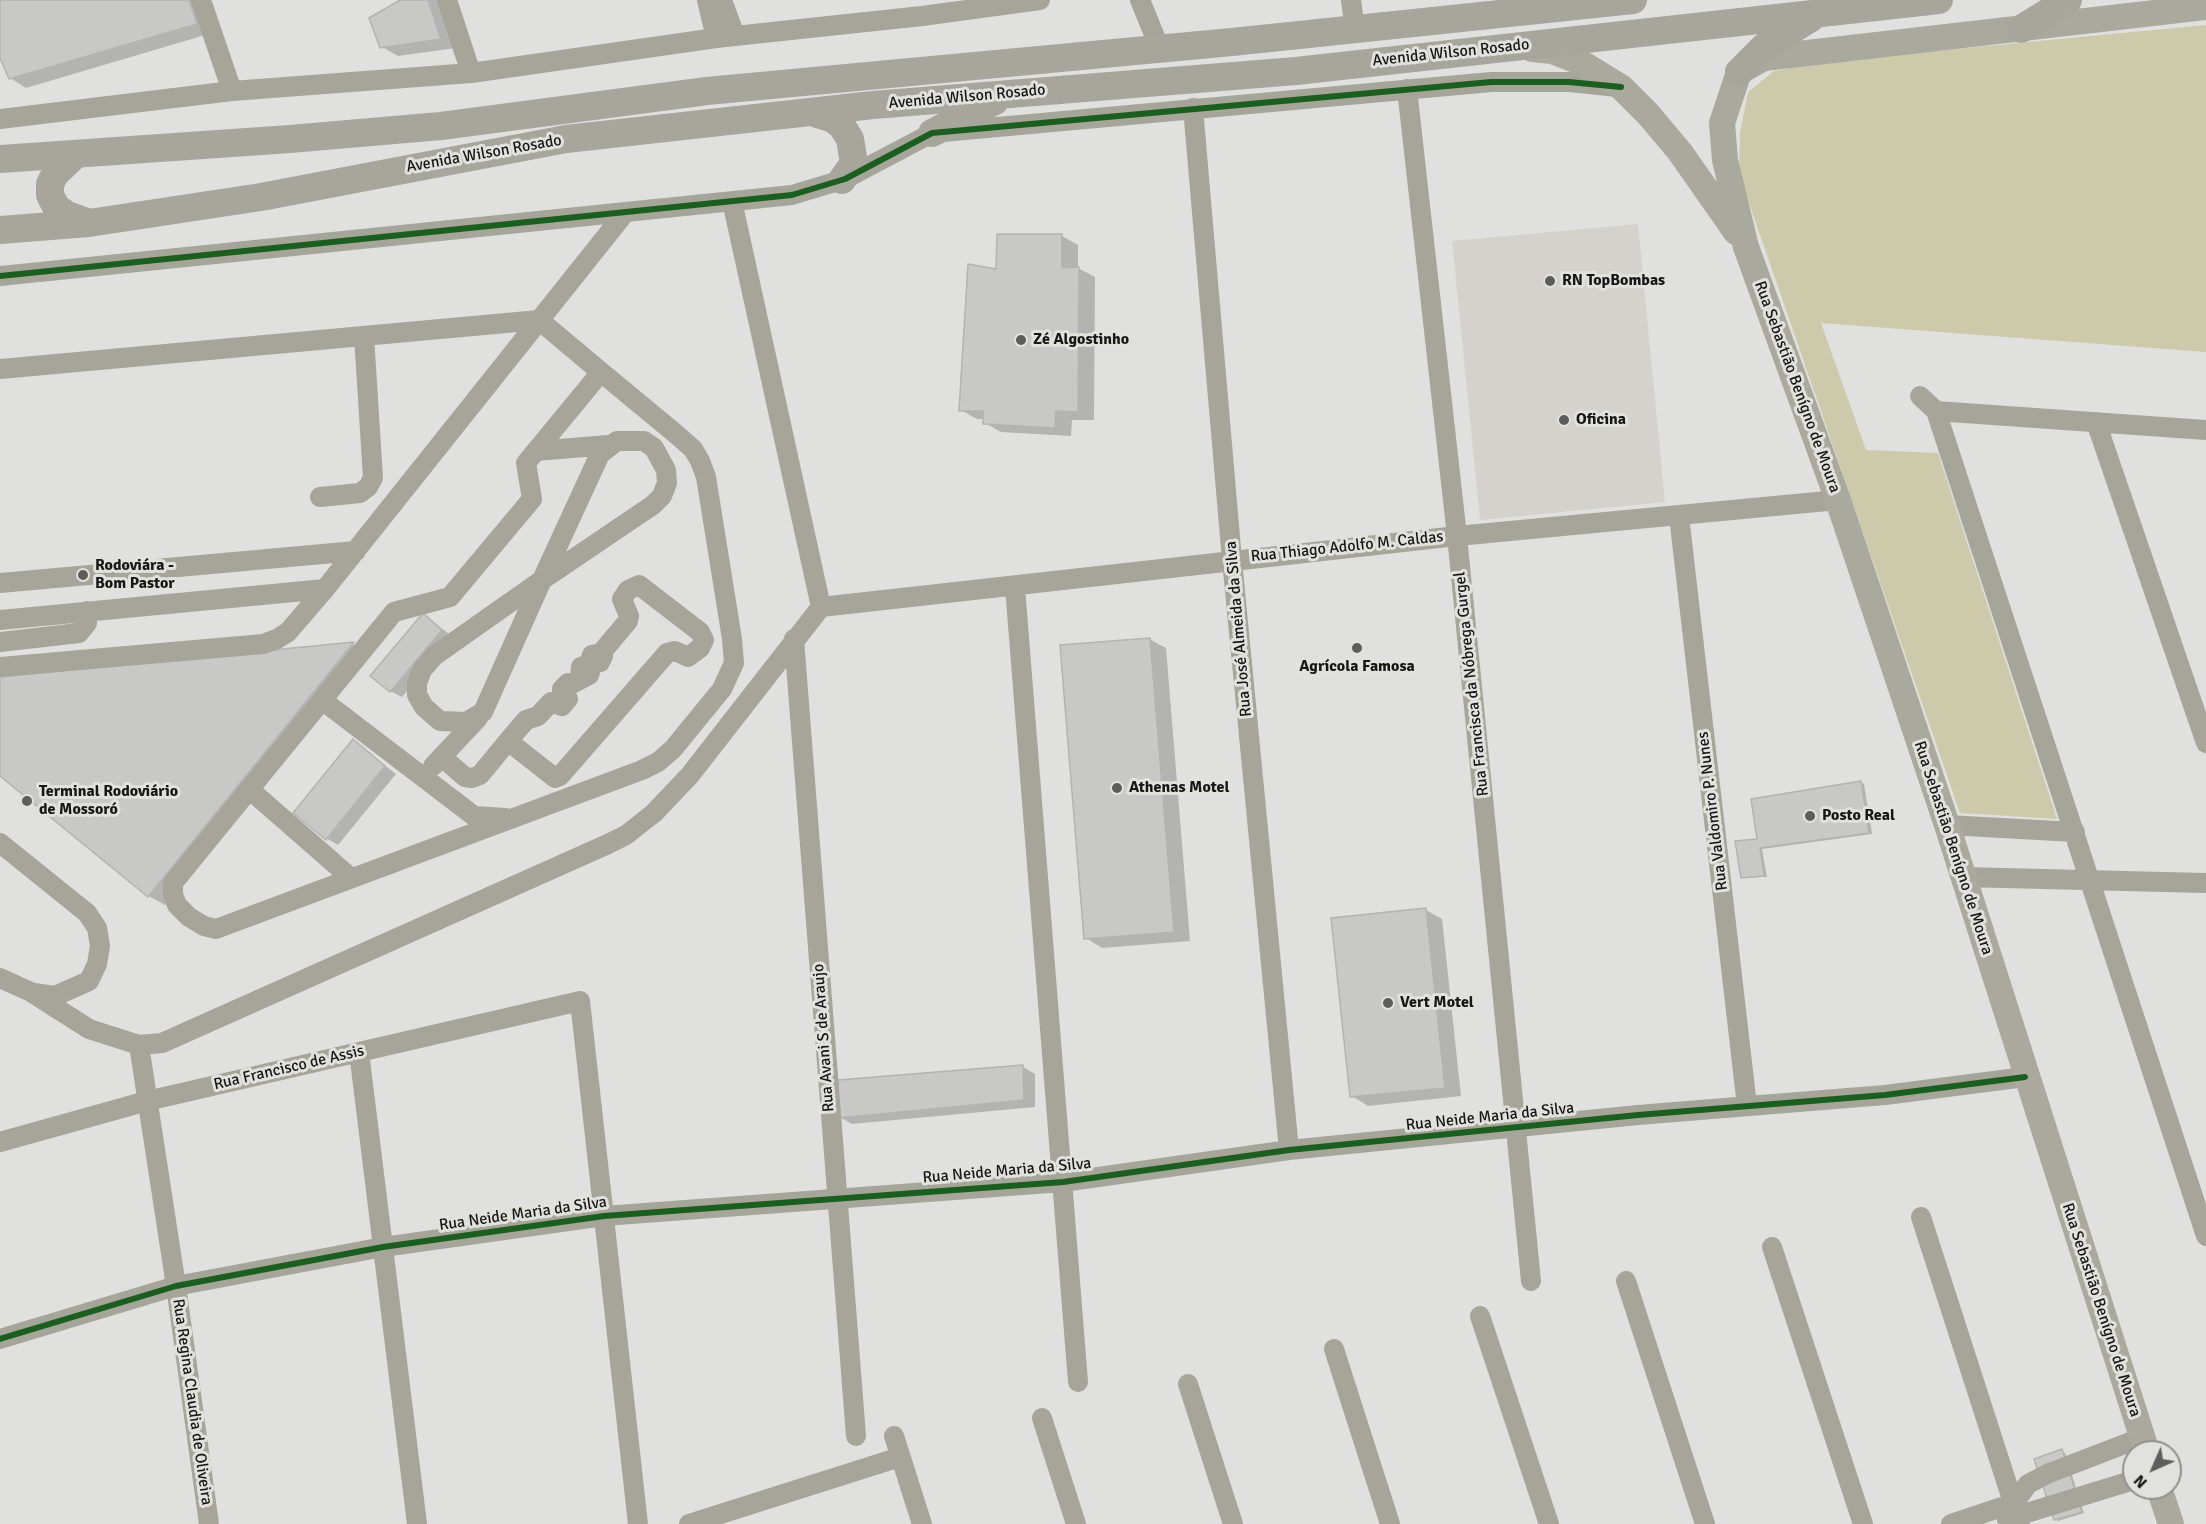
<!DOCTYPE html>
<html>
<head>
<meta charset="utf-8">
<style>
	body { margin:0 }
	#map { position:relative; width:2206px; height:1524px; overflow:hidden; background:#e0e0de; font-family:Signika,sans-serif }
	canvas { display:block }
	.north { position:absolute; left:2122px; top:1440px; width:60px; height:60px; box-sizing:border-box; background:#e1e1dd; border:2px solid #90908d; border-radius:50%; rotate:225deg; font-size:16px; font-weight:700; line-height:24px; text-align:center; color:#171716 }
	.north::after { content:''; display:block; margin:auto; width:21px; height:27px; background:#5d5d5c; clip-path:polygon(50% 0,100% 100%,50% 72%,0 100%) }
</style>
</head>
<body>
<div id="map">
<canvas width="2206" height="1524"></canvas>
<div class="north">N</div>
</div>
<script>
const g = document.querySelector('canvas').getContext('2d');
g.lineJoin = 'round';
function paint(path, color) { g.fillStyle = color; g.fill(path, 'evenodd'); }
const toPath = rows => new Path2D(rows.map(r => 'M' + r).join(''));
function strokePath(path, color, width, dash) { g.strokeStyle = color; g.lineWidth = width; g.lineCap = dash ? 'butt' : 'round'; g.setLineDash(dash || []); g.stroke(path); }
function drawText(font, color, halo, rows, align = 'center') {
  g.font = font + ' Signika,sans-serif'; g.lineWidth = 6; g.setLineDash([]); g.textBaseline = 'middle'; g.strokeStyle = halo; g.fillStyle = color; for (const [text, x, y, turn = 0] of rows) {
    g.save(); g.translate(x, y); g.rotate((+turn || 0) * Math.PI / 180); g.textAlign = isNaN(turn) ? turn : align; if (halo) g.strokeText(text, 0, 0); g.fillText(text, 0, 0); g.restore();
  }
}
const built = toPath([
	[1638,224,1665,502,1480,520,1452,241]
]);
const green = toPath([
	[2206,25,2206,352,1821,323,1866,450,1938,453,2057,819,1960,813,1739,174,1740,133,1748,92,1774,71,1830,61]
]);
const shadow = toPath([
	[0,0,202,0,212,33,26,88,10,78,0,55],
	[403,0,441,0,456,48,398,56,382,47],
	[1062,236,1078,245,1078,268,1095,277,1094,420,1072,420,1071,436,1001,432,985,423,985,419,977,419,961,410,997,271],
	[424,615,453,637,402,697,390,691],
	[1149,639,1166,648,1190,941,1102,948,1086,938],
	[353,644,369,653,165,905,149,896,0,774,0,678],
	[353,741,396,774,338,845,326,838],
	[1860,782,1864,784,1872,834,1762,849,1767,877,1742,877,1759,840],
	[1426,910,1442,919,1461,1096,1368,1106,1352,1096],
	[1023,1067,1035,1074,1035,1107,852,1124,840,1117],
	[2062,1451,2065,1453,2084,1513,2058,1521,2055,1519]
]);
const building = toPath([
	[0,0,189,0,197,24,9,79,0,58,0,0],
	[400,0,428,0,441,39,380,48,369,18,400,0],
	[997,234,1062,234,1062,268,1079,267,1078,412,1056,411,1055,428,983,424,983,411,959,411,968,264,996,269,997,234],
	[423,613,442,630,390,692,370,676,423,613],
	[1150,638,1174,932,1084,939,1060,645,1150,638],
	[354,642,148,897,0,776,0,677,354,642],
	[353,739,385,766,326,840,293,813,353,739],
	[1861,781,1869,833,1760,848,1764,876,1741,878,1735,841,1757,839,1751,799,1861,781],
	[1426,908,1445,1088,1350,1097,1331,918,1426,908],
	[1023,1065,1024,1100,839,1118,838,1080,1023,1065],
	[2062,1449,2082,1512,2054,1520,2034,1459,2062,1449]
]);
const minor = toPath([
	[201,0,232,91],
	[447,0,471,73],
	[707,0,716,38],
	[722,0,735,36],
	[1140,0,1160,49],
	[1351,0,1355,30],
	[1407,89,1457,536,1531,1281],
	[1193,108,1232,560,1289,1150],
	[0,119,232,91,471,73,716,38,922,16,1040,0],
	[732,201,821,607],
	[0,276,792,195,845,179,932,133,1491,82,1569,82,1618,87],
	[0,369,539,320,601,372,676,434,693,449,700,461,706,477,732,639,734,663,722,689,673,749,658,762,642,770,216,929,204,926,189,917,177,905,173,895,173,883,394,612,450,597,532,499,526,463,601,372],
	[1920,396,1936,411,2206,1236],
	[1936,411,2206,430],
	[2096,422,2206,743],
	[536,451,608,445],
	[320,497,360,493,368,487,373,478,364,336],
	[1679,516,1747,1106],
	[542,580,600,454,617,441,644,441,654,448,666,470,667,483,662,496,653,505,542,580,434,656,422,670,417,683,417,695,424,707,440,721,466,722,483,712,542,580],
	[0,583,356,551],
	[1015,587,1078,1382],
	[821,607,1457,536,1838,500],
	[0,620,325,589],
	[794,639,856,1436],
	[0,642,79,633,87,623,87,611],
	[0,667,263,644,277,639,288,632,325,589,624,214],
	[580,677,581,667,591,663,600,662,603,656,601,653,592,655,591,658,591,669,589,675,572,684,568,683,562,689,568,699,562,706,551,702,538,716,526,720,508,741,555,778,560,776,667,653,675,651,688,657,700,648,704,640,700,632,639,585,628,590,622,599,629,616,628,621,601,653],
	[322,700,474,816,506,818],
	[442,757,465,777,472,778,480,775,508,741],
	[433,766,478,718],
	[249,789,351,878],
	[1947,825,2075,832],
	[0,843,87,913,97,928,100,946,97,964,89,981,55,996,34,993],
	[1962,877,2206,883],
	[0,978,31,992,89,1029,139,1045,162,1043,608,844,626,835,654,813,690,775,821,607],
	[139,1045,176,1286,209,1524],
	[359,1052,417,1524],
	[0,1142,147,1101,580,1001,638,1524],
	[1921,1217,2020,1524],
	[1772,1247,1863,1524],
	[1626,1281,1705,1524],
	[1480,1316,1549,1524],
	[0,1339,176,1286,383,1247,604,1216,1063,1182,1289,1150,1638,1115,1885,1095,2025,1077],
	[1334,1349,1390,1524],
	[1188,1384,1233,1524],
	[1042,1418,1076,1524],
	[894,1436,922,1524],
	[2007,1519,2134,1480],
	[689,1524,900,1457],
	[1951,1524,2014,1503,2028,1484,2047,1474,2143,1437]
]);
const major = toPath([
	[1532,49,1552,51,1580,62,1621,87,1648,114,1680,152,1736,232],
	[2147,1452,1947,825,1838,500,1746,247,1725,160,1722,123,1739,72,1764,58,2206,7],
	[2159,1488,2171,1524]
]);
const highway = toPath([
	[2021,29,2068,0],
	[1739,72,1764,47,1811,18],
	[811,112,833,119,842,126,850,139,854,163,842,180],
	[932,133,995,101],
	[76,154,55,174,50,184,50,195,56,207,67,215,87,222],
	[0,159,290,139,441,126,707,91,1232,42,1633,0],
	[0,230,89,223,261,197,566,139,873,105,1296,71,1939,0]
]);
const cycleway = toPath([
	[0,276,792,195,845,179,932,133,1491,82,1569,82,1621,87],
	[0,1339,176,1286,383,1247,604,1216,1063,1182,1289,1150,1638,1115,1885,1095,2025,1077]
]);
const markers = [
	[1550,281,6,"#5d5d5c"],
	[1021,340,6,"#5d5d5c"],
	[1564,420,6,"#5d5d5c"],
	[83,575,6,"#5d5d5c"],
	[1357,648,6,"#5d5d5c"],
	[1117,788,6,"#5d5d5c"],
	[27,801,6,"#5d5d5c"],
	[1810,816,6,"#5d5d5c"],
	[1388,1003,6,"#5d5d5c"]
];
const streetNames = [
	["Avenida Wilson Rosado",1451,53,-6],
	["Avenida Wilson Rosado",967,97,-5],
	["Avenida Wilson Rosado",484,154,-10],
	["Rua Sebastião Benígno de Moura",1797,387,70],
	["Rua Thiago Adolfo M. Caldas",1347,547,-6],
	["Rua José Almeida da Silva",1239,629,-95],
	["Rua Francisca da Nóbrega Gurgel",1472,684,-96],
	["Rua Valdomiro P. Nunes",1713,811,-97],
	["Rua Sebastião Benígno de Moura",1953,848,72],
	["Rua Avani S de Araujo",824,1038,-94],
	["Rua Francisco de Assis",289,1068,-13],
	["Rua Neide Maria da Silva",1490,1117,-6],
	["Rua Neide Maria da Silva",1007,1171,-5],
	["Rua Neide Maria da Silva",523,1214,-8],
	["Rua Sebastião Benígno de Moura",2101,1310,72],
	["Rua Regina Claudia de Oliveira",192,1402,82]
];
const poiNames = [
	["RN TopBombas",1562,281],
	["Zé Algostinho",1033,340],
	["Oficina",1576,420],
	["Rodoviára -",95,566],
	["Bom Pastor",95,584],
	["Agrícola Famosa",1357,667,"center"],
	["Athenas Motel",1129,788],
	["Terminal Rodoviário",39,792],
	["de Mossoró",39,810],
	["Posto Real",1822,816],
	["Vert Motel",1400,1003]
];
paint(built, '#d3d2cc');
paint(green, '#cccaaa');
paint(shadow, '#0003');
paint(building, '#c8c8c7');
strokePath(building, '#b3b3b1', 1.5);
strokePath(minor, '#a6a59a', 20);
strokePath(major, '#aaa99e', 26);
strokePath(highway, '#a6a69d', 28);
strokePath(cycleway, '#1b5e20', 6);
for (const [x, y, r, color] of markers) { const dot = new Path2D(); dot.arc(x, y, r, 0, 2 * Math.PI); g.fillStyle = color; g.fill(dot); strokePath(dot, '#e1e1dd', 2); }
drawText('16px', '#171716', '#e1e1dd', streetNames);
drawText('bold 16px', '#171716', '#e1e1dd', poiNames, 'left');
</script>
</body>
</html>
